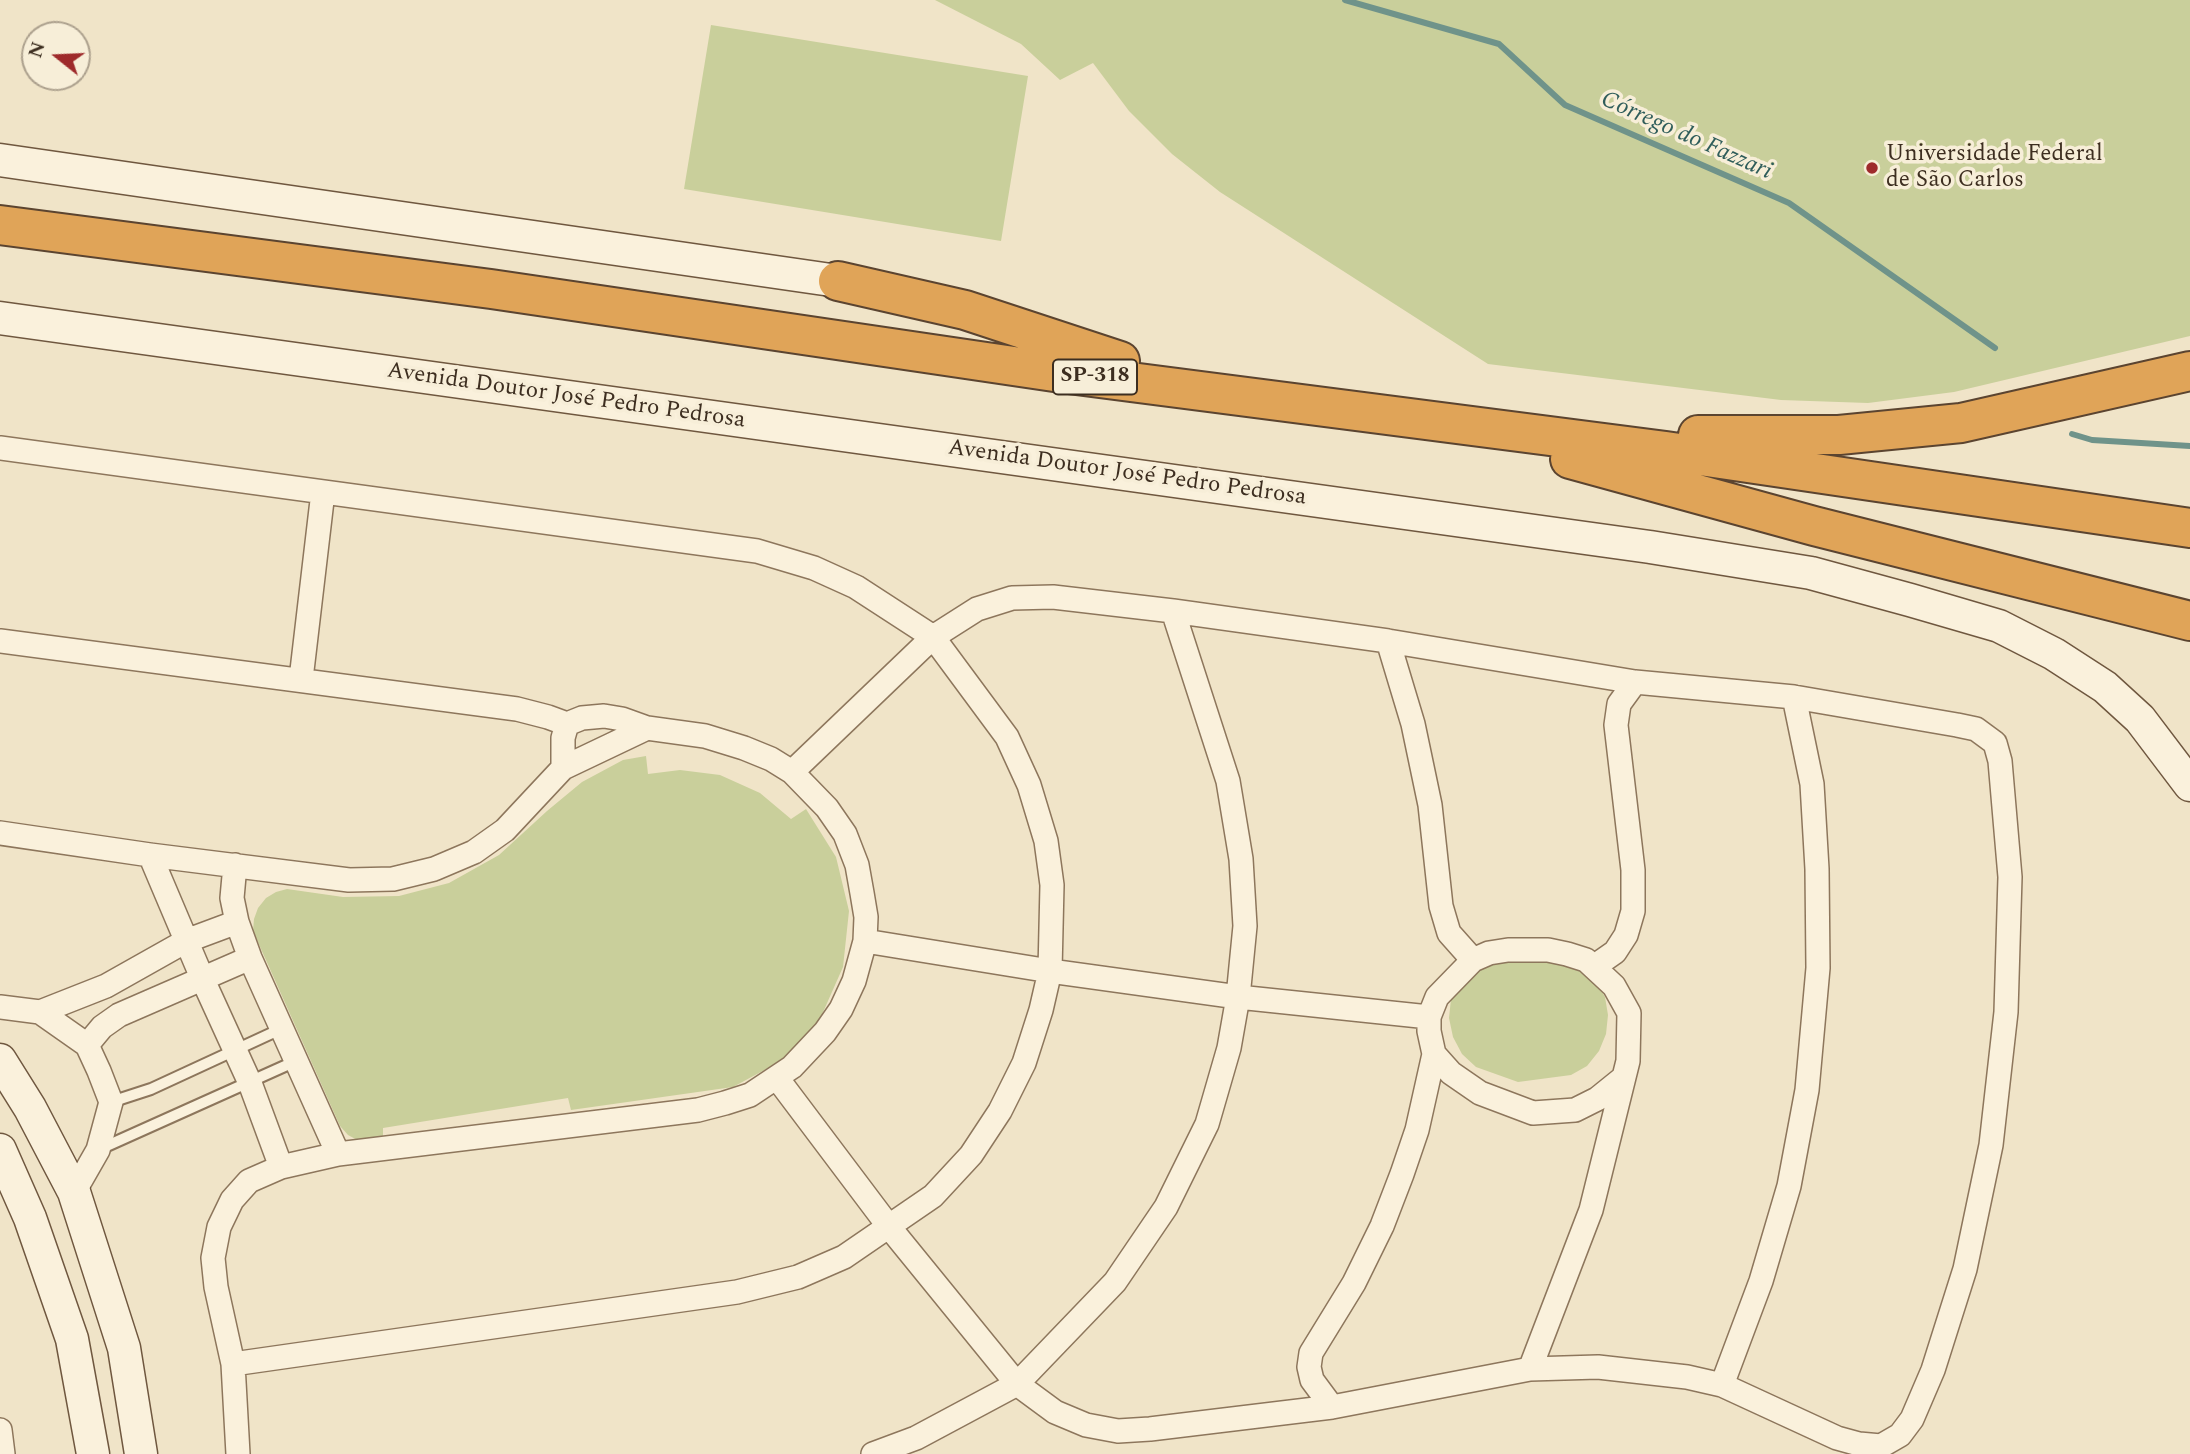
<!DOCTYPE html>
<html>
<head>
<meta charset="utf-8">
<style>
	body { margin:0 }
	#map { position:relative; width:2190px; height:1454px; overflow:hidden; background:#f0e4c8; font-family:Spectral,serif }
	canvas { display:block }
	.north { position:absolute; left:21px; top:21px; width:70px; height:70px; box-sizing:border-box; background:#f7eed8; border:2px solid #ada18e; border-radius:50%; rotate:288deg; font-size:19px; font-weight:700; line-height:28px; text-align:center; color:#3d2e20 }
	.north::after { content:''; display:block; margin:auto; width:24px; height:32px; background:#9e2a2b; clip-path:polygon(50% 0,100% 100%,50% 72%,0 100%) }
</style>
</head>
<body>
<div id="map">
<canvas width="2190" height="1454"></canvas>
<div class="north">N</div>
</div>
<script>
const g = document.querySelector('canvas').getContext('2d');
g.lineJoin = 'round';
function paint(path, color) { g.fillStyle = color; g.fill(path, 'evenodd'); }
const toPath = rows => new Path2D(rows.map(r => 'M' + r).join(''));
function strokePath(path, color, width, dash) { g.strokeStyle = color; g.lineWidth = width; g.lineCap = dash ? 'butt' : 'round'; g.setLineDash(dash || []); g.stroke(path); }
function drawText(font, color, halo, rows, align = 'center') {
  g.font = font + ' Spectral,serif'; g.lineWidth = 7; g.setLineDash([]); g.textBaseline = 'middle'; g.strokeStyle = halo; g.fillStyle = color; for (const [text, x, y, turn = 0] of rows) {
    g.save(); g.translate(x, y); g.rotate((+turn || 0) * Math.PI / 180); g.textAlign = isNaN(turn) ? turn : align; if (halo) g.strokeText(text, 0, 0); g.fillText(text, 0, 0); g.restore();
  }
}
const green = toPath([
	[935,0,2190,0,2190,336,1954,392,1868,403,1781,400,1488,364,1220,192,1172,154,1129,111,1093,63,1060,80,1021,44],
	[711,25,1028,76,1001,241,684,189],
	[646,756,648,774,680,770,720,775,760,793,791,819,806,809,836,857,849,911,843,967,820,1019,783,1060,733,1087,571,1110,568,1098,383,1128,383,1140,359,1141,348,1135,340,1126,253,931,254,919,258,908,266,898,276,892,287,889,343,897,399,896,449,883,499,855,547,811,582,782,623,760],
	[1535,952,1582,967,1596,981,1605,997,1608,1015,1606,1034,1599,1051,1587,1066,1571,1075,1518,1082,1476,1067,1462,1054,1453,1037,1449,1018,1451,999,1471,966]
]);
const stream = toPath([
	[1345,0,1499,44,1565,105,1789,203,1995,348],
	[2072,434,2092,440,2190,446]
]);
const lane = toPath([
	[111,1102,151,1089,283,1028],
	[100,1149,296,1061]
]);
const street = toPath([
	[0,448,757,551,814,568,856,587,933,637,1007,737,1029,785,1046,841,1052,885,1050,971,1041,1010,1024,1063,1000,1111,971,1155,933,1196,844,1257,798,1277,737,1292,233,1364],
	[0,641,517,709,548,717,567,724],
	[1388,641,1413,724,1430,805,1441,906,1449,933,1473,960],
	[301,679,323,492],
	[604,716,622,719,647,728,563,768,563,738,567,724,582,718,604,716],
	[0,833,150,855,349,880,393,879,434,869,474,852,505,830,563,768],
	[150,855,203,980,250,1083,281,1167],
	[235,865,232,898,237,922,250,958,338,1154],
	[865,941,1050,971,1238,997,1429,1017],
	[1595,966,1615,952,1626,935,1633,911,1633,870,1616,725,1619,704,1635,682],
	[0,1007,40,1012,87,1045,99,1071,111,1102,98,1150,74,1192],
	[40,1012,106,986,186,941,237,922],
	[87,1045,102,1027,119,1015,250,958],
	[1434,1054,1451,1073,1480,1093,1533,1113,1575,1110,1597,1099,1623,1078],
	[777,1078,890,1228,1017,1384,1055,1412,1086,1425,1118,1431,1150,1429,1332,1407,1530,1369,1598,1367,1687,1377,1722,1385,1837,1438,1859,1444,1881,1446,1900,1435,1912,1419,1933,1370,1965,1269,1991,1145,2006,1012,2010,877,2000,761,1995,743,1976,729,1957,725,1794,697,1635,682,1388,641,1173,611,1053,597,1012,598,977,609,933,637,792,772],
	[1722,1385,1761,1281,1789,1186,1807,1090,1818,968,1817,869,1812,784,1794,697],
	[1332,1407,1312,1380,1309,1367,1311,1353,1354,1283,1382,1226,1402,1174,1417,1130,1434,1054,1429,1031,1429,1017,1437,997,1473,960,1489,953,1508,950,1548,950,1567,954,1586,960,1614,986,1629,1013,1628,1061,1591,1210,1530,1369],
	[0,1430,3,1454],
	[238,1454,233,1364,216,1287,213,1258,219,1227,232,1200,249,1181,281,1167,338,1154,698,1110,725,1103,750,1095,792,1067,825,1032,841,1009,854,981,865,941,866,917,862,893,857,865,845,834,827,808,792,772,771,759,744,748,705,736,647,728],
	[873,1454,916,1438,1017,1384,1115,1282,1166,1207,1207,1124,1229,1048,1238,997,1245,926,1241,859,1228,781,1173,611]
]);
const secondary = toPath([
	[0,160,838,281],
	[0,318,1650,547,1811,573,1910,600,1999,626,2054,654,2105,687,2140,719,2190,785],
	[0,1060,30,1108,74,1192,124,1348,141,1454],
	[0,1150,30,1218,72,1339,93,1454]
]);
const highway = toPath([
	[0,225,491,289,1061,373,1666,451,2190,528],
	[838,281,965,310,1120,361],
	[1698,435,1839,435,1961,423,2190,371],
	[1570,459,1814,526,2190,621]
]);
const markers = [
	[1872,168,7,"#9e2a2b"]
];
const shields = [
	[1095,377,84]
];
const shieldNames = [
	["SP-318",1095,377]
];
const poiNames = [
	["Universidade Federal",1886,155],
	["de São Carlos",1886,181]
];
const streetNames = [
	["Avenida Doutor José Pedro Pedrosa",566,397,8],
	["Avenida Doutor José Pedro Pedrosa",1127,474,8]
];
const waterNames = [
	["Córrego do Fazzari",1686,137,24]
];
paint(green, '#c9cf9b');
strokePath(stream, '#6f938a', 6);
strokePath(lane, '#8d765c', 14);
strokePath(street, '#8d765c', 26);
strokePath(secondary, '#6f573f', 35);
strokePath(highway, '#5b4430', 42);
strokePath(lane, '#faf1dc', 10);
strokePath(street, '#faf1dc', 23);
strokePath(secondary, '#faf1dc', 32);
strokePath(highway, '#e0a458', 38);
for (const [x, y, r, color] of markers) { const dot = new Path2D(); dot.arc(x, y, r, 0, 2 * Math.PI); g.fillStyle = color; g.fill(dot); strokePath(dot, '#f7eed8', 2.5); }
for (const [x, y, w] of shields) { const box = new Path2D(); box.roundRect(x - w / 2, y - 17.5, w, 35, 5); g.fillStyle = '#f7eed8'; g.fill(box); strokePath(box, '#3d2e20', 2); }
drawText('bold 21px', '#3d2e20', null, shieldNames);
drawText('23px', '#3d2e20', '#f7eed8', poiNames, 'left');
drawText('23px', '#3d2e20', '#f7eed8', streetNames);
drawText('italic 24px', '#2f5d5a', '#f7eed8', waterNames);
</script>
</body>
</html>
